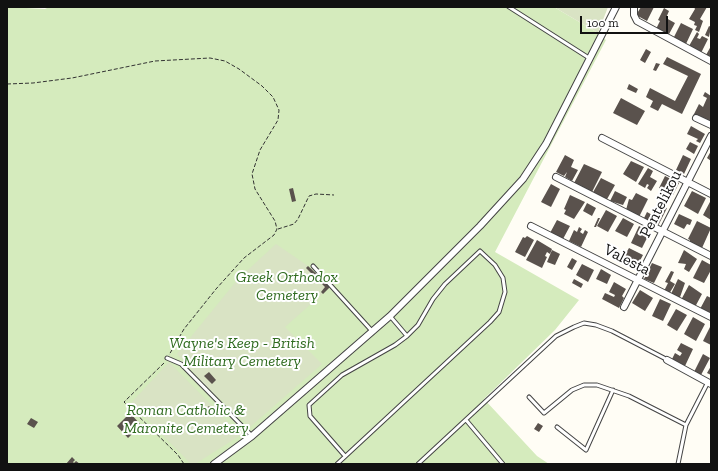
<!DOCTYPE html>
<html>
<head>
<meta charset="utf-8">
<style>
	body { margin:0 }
	#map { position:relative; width:718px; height:471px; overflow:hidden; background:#fffdf5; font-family:"Zilla Slab",serif }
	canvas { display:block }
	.frame { position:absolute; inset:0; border:8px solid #111; pointer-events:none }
	.scale { position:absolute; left:580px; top:16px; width:88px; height:18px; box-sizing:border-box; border:2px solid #111; border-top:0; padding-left:5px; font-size:12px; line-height:14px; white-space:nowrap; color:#111; -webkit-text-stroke:3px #fff; paint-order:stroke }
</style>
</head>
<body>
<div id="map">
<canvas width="718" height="471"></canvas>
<div class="frame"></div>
<div class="scale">100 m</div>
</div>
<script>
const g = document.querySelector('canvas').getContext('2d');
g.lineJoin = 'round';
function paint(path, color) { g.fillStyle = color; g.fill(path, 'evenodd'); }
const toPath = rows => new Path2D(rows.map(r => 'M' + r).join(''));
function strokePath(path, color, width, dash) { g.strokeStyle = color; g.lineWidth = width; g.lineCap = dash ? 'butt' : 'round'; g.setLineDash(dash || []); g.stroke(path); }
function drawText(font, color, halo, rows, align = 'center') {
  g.font = font + ' "Zilla Slab",serif'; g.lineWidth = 4; g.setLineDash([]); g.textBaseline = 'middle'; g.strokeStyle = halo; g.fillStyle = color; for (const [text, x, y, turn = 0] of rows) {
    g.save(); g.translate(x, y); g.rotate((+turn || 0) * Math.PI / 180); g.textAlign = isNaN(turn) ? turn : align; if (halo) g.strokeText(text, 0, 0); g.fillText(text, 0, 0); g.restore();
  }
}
const green = toPath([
	[7,7,45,9,49,7,554,7,598,33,606,40,495,252,579,300,555,330,484,399,537,456,549,464,7,464]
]);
const cemetery = toPath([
	[554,7,608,7,598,33],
	[276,244,308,266,330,287,285,327,322,364,250,427,207,387,177,354,238,279],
	[169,362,241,435,195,464,191,464,131,403]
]);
const building = toPath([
	[641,7,654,7,647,21,636,15],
	[694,7,707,7,700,19,703,21,699,32,695,30,697,26,694,25,695,22,689,19,695,9],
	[664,8,669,11,666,18,675,23,668,36,656,29,660,21,658,20],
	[681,23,693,29,685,46,673,39],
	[709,26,711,27,709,37,705,35],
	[697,32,699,34,697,38,700,39,702,36,708,39,701,53,689,46],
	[711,46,711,57,706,55],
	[646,49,651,52,645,63,640,60],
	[667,57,701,74,682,114,662,104,658,111,650,107,653,101,646,97,650,88,675,101,688,76,663,64],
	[656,63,660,64,656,71,653,70],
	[629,84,638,89,636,93,627,89],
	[705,92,711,96,711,122,694,114,699,104,703,107,707,98,703,96],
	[621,98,645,111,637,125,613,113],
	[691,126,705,134,700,143,696,141,698,139,687,134],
	[690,142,698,146,694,154,686,149],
	[711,151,711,161,707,158],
	[565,155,574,160,571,167,578,170,572,181,565,177,567,172,564,176,556,172],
	[683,155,691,159,684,174,676,170],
	[631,161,644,167,636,182,623,174],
	[584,164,602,172,591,194,573,185],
	[648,168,653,171,650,177,657,181,651,191,647,188,649,185,647,184,645,188,638,184],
	[665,176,679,183,673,195,659,188],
	[601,178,615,185,606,201,592,194],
	[551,184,560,189,551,207,541,202],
	[293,188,296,201,292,202,289,189],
	[615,191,627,197,623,205,610,201],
	[692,191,706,198,698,214,684,206],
	[636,193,648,199,639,217,626,210,629,199,632,200],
	[570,195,585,202,574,219,564,214,566,210,564,209],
	[711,200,711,220,703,215],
	[587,203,596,208,592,216,583,211],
	[660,205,667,208,658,226,644,218,647,212,654,216],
	[606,210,617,216,608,232,597,226],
	[679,214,692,220,690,225,687,224,684,229,674,224],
	[598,218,600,218,596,227,594,227],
	[623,218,634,224,627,237,615,231],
	[557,220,570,226,563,239,550,233],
	[697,221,711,228,702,248,689,244,690,240,688,239],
	[639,226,650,232,642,248,631,243],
	[579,227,582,229,580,232,583,234,585,230,588,232,581,247,569,241,574,230,577,232],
	[527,236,534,240,525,257,515,252,523,237,525,238],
	[537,240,552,249,550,254,547,252,545,256,547,257,542,268,526,260],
	[629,248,643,255,635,270,621,262],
	[552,250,560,254,555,265,547,262],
	[684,250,697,259,689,272,684,269,686,264,678,263],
	[572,258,577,261,572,270,567,267],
	[702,260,711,265,711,270,704,283,693,278],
	[652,263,662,267,654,283,644,279],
	[582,264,594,270,588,282,576,275],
	[308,266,330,287,323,294,321,292,325,287,306,268],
	[601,269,611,275,607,284,596,279],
	[671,271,674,272,670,281,675,284,669,294,664,291,668,283,665,282],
	[574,279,583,284,581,288,572,283],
	[678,279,685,283,679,300,670,296],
	[614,282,626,289,622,296,624,298,619,308,602,299,605,293,614,297,615,295,609,292],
	[689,285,702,294,695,307,681,300],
	[640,290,653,298,645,311,632,303],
	[707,296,711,298,711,315,700,309],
	[660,299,671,304,663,321,652,316],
	[676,309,687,315,677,331,667,325],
	[693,317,705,324,696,341,684,334],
	[711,325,711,345,703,341],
	[681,343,693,349,685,366,672,359,675,353,680,356,682,353,677,350],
	[703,354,710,358,701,375,694,372],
	[711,366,711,375,707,373],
	[209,372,216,380,212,384,204,376],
	[209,406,213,409,207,415,203,412],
	[130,413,141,425,128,438,117,426],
	[31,418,38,422,34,428,27,424],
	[538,423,543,426,539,432,534,429],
	[72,457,75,460,73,462,74,463,76,461,80,464,66,464]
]);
const path = toPath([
	[7,84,33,83,72,78,155,61,210,58,225,61,239,69,262,86,273,97,279,110,278,120,260,150,252,174,255,189,275,221,277,229,274,235,244,258,216,289,184,329,169,355],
	[278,229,294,224,298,219,309,196,316,194,334,195],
	[164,363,124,402,178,455,184,464]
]);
const lane = toPath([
	[509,7,589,58],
	[313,266,372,331],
	[390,316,407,336],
	[167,358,181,364,252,436],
	[529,397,544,413,572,390,584,385,597,385,629,396,686,425],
	[466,420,503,464],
	[557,427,586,450,613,390],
	[337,464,490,322,499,312,505,292,503,278,495,265,480,251,445,284,433,299,418,325,407,336,395,345,342,375,309,405,310,416,345,456],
	[418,464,556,336,574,327,584,323,596,325,612,331,664,358],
	[678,464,686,425,708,382]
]);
const street = toPath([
	[634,7,634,15,637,21,711,61],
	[696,118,711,125],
	[602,138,711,194],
	[556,177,711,256],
	[531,226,711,317],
	[624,307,711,136],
	[667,360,711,384],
	[214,464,252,436,390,316,480,226,523,179,546,144,616,7]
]);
const streetNames = [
	["Pentelikou",661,204,-63],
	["Valesta",627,260,27]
];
const parkNames = [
	["Greek Orthodox",287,277],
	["Cemetery",287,295],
	["Wayne's Keep - British",242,343],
	["Military Cemetery",242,361],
	["Roman Catholic &",186,410],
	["Maronite Cemetery",186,428]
];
paint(green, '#d5ebbd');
paint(cemetery, '#d9e3c4');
paint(building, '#5a524d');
strokePath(lane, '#444', 5);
strokePath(street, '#444', 8);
strokePath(path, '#333', 1, [4, 2]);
strokePath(lane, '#fff', 3);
strokePath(street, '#fff', 6);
drawText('16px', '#111', '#fff', streetNames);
drawText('italic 16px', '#2f6b1f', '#fff', parkNames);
</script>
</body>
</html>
